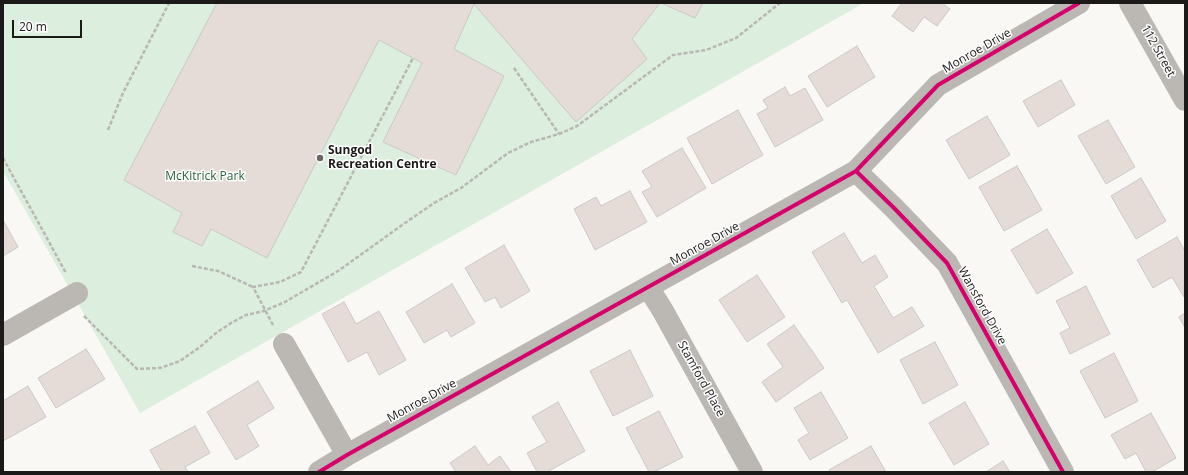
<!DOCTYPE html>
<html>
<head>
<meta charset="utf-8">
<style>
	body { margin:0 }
	#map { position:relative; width:1188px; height:475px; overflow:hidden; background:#faf8f5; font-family:"Open Sans",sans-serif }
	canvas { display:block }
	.frame { position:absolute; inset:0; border:4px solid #1b1a18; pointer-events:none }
	.scale { position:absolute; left:12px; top:20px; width:70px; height:18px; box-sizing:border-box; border:2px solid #1b1a18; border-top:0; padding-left:5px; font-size:12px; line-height:14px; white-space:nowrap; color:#1b1a18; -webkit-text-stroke:3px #fff; paint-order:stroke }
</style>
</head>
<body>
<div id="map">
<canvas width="1188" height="475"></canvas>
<div class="frame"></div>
<div class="scale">20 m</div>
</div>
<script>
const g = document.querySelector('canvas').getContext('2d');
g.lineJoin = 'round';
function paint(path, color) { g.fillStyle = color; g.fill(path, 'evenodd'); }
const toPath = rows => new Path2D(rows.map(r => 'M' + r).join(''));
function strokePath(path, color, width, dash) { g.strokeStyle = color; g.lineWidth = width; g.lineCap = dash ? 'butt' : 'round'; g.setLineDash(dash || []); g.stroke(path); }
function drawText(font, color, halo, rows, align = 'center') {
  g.font = font + ' "Open Sans",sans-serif'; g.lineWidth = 3; g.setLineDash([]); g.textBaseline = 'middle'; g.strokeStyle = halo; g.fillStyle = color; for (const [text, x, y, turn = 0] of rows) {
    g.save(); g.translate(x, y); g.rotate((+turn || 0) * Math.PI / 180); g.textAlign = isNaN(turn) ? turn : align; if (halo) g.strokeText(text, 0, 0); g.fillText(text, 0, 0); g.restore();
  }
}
const green = toPath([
	[3,3,864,3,140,413,3,171]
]);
const building = toPath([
	[217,3,660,3,632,39,647,59,576,122,474,4,454,49,504,76,456,175,383,142,422,63,379,40,267,258,211,229,202,246,173,232,182,213,124,180,217,3],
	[661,3,703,3,695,18,661,3],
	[902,3,942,3,950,9,937,26,924,17,913,32,892,16,902,3],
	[857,46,875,77,827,107,808,76,857,46],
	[1061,80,1075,105,1038,127,1023,101,1061,80],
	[785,87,790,96,805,88,823,120,775,147,757,114,768,108,763,100,785,87],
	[738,110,763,155,712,184,687,138,738,110],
	[987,116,1010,155,969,179,946,140,987,116],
	[1108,120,1135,167,1106,184,1078,136,1108,120],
	[682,148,706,188,657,217,642,192,652,187,642,171,682,148],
	[1017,166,1042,210,1004,231,979,187,1017,166],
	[1141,178,1166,221,1136,239,1111,196,1141,178],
	[630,191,647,222,595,250,574,209,596,197,601,206,630,191],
	[3,220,18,247,3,256,3,220],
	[1047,229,1073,273,1037,294,1011,250,1047,229],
	[844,233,862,263,875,255,888,277,874,286,893,318,912,307,924,326,878,353,847,300,842,303,812,252,844,233],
	[1177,237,1185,251,1184,297,1172,277,1153,288,1137,260,1177,237],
	[504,245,530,291,501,308,495,297,485,302,465,268,504,245],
	[757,275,785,317,747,342,719,300,757,275],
	[452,284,475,323,451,337,447,330,424,343,406,312,452,284],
	[1086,286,1110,334,1070,354,1060,333,1070,328,1056,301,1086,286],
	[344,302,356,324,379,311,406,360,379,375,367,352,348,362,322,314,344,302],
	[1185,313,1185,328,1179,317,1185,313],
	[794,325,824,368,776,402,762,382,783,367,767,344,794,325],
	[935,342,958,385,923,404,900,360,935,342],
	[86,349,105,379,56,408,38,378,86,349],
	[630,350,653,396,613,416,590,371,630,350],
	[1114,353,1138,401,1105,418,1080,371,1114,353],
	[258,381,274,408,247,425,259,446,236,460,207,412,258,381],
	[28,386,46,417,3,441,3,401,28,386],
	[821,392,848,438,810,460,798,440,809,433,794,408,821,392],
	[558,402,585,451,547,472,537,472,527,453,547,442,532,417,558,402],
	[965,402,989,444,954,465,929,423,965,402],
	[659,411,683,457,654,472,649,472,626,428,659,411],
	[1151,413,1176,458,1152,472,1146,472,1136,453,1125,459,1111,435,1151,413],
	[195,426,210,453,185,467,188,472,162,472,150,450,195,426],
	[475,446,488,465,500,456,511,472,456,472,450,463,475,446],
	[871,446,886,472,830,472,829,470,871,446],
	[1003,461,1010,472,986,472,1003,461]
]);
const path = toPath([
	[514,68,559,134],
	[108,130,123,93,169,3],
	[3,158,66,273],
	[192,266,218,271,253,287],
	[84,316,137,369,160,368,180,361,200,347,216,333,231,323,246,315,264,311,285,302,338,271,405,223,434,203,461,188,508,153,531,142,559,134,577,126,673,55,706,50,736,38,780,3],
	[273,325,253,287,280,282,301,272,413,58]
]);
const minor = toPath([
	[856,171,894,208,947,263,1063,472],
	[648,287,663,311,752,472],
	[3,335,77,293],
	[284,344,347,455],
	[319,472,347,455,856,171,938,85,1079,3]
]);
const tertiary = toPath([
	[1130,3,1185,100]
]);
const cycleway = toPath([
	[856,171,894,208,947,263,1063,472],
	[319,472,347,455,856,171,938,85,1079,3]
]);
const markers = [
	[320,158,4,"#696865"]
];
const streetNames = [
	["Monroe Drive",977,51,-30],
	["112 Street",1158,51,61],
	["Monroe Drive",705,244,-29],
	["Wansford Drive",982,306,61],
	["Stamford Place",701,379,61],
	["Monroe Drive",422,401,-29]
];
const poiNames = [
	["Sungod",328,151],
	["Recreation Centre",328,165]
];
const parkNames = [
	["McKitrick Park",205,177]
];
paint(green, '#dceede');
paint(building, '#e6dcd7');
strokePath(building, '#cac8c6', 1);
strokePath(path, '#b9b7b3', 2.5, [4, 2]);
strokePath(minor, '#bbb7b3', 22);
strokePath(tertiary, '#bbb7b3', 22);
strokePath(cycleway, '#d6006c', 4);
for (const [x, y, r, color] of markers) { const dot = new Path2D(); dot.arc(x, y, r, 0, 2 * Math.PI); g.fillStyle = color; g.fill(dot); strokePath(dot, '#fff', 1.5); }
drawText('12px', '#1b1a18', '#fff', streetNames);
drawText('bold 12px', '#1b1a18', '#fff', poiNames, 'left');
drawText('12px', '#29633f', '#fff', parkNames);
</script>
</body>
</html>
